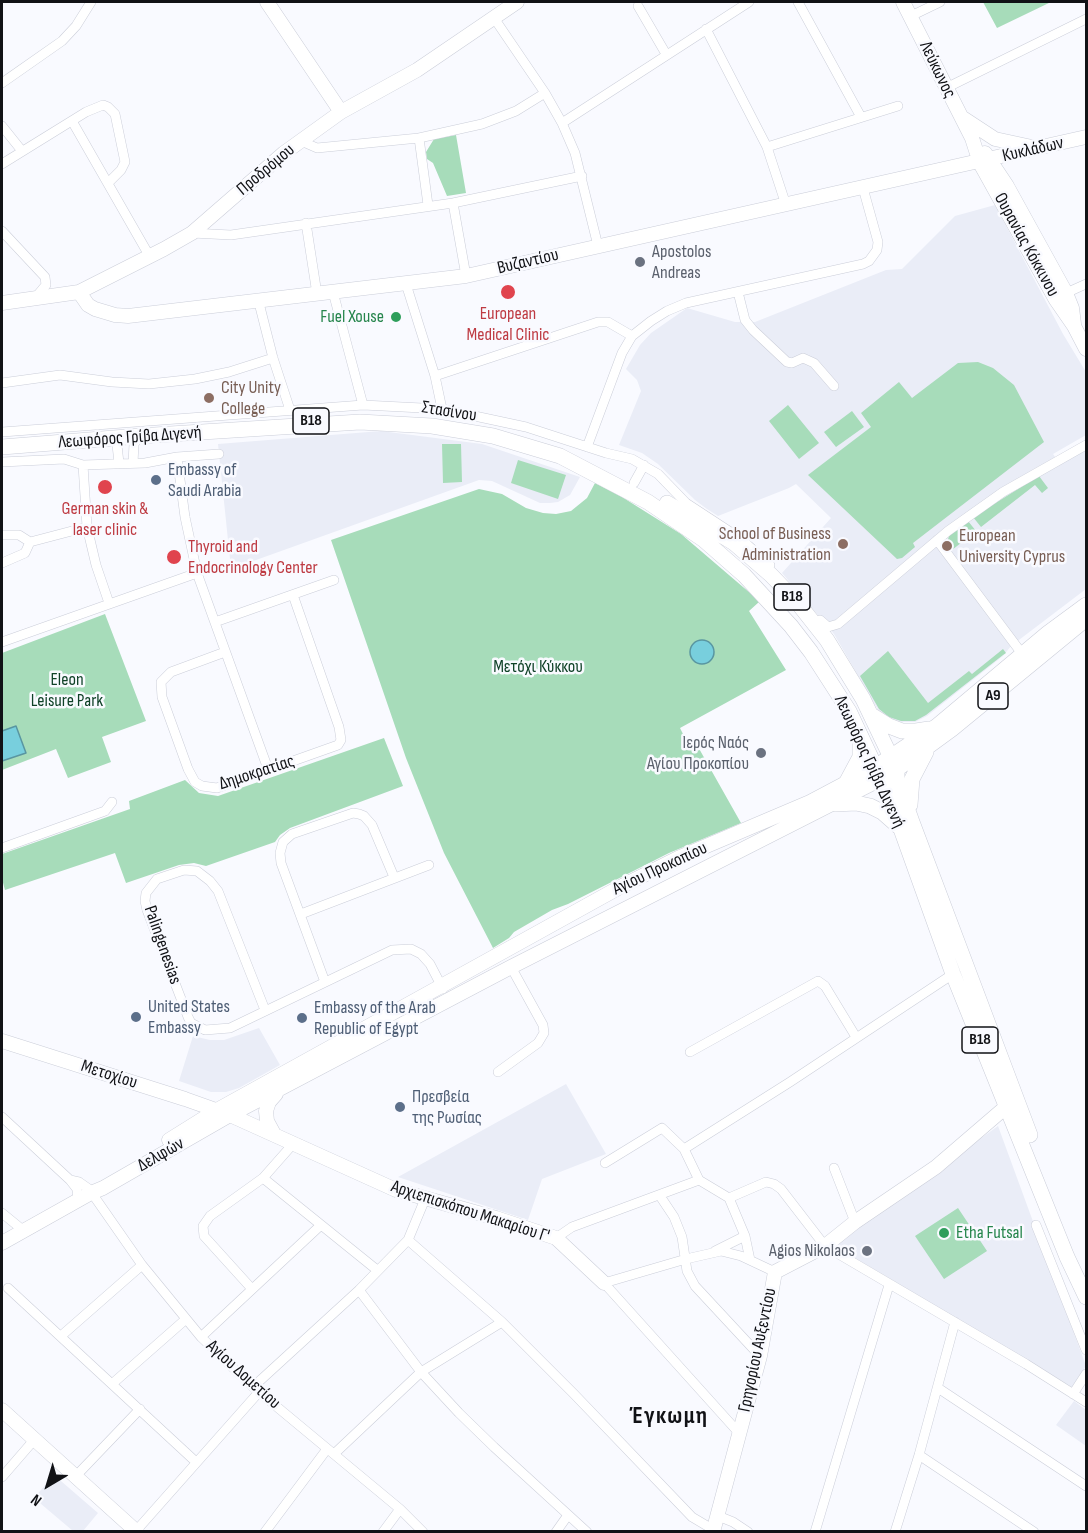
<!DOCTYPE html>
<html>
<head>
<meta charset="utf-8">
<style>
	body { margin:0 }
	#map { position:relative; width:1088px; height:1533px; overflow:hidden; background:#f9faff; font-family:"Sofia Sans Condensed",sans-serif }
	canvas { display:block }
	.frame { position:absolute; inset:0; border:3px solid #111216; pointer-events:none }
	.north { position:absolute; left:18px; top:1455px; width:60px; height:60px; -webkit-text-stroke:4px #f9faff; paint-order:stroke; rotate:218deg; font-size:16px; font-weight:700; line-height:24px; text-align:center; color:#111216 }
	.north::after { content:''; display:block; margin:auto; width:21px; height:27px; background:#111216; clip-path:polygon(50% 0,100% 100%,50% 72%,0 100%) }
</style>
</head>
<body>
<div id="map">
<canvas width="1088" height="1533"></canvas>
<div class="frame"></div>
<div class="north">N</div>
</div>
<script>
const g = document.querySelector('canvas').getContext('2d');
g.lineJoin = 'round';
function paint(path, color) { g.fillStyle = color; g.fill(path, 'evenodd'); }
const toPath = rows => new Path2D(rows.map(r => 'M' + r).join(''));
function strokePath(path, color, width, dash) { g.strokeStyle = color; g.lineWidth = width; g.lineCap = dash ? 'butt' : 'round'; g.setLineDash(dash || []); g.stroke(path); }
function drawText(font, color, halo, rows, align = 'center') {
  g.font = font + ' "Sofia Sans Condensed",sans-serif'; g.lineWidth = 5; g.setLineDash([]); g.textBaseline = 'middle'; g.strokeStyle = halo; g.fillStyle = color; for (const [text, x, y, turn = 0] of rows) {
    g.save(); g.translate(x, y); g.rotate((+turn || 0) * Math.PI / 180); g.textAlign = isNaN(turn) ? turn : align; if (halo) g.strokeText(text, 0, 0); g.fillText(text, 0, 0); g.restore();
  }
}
const built = toPath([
	[995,205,1063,334,1086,372,1086,435,1053,454,1060,463,1086,448,1086,589,1011,646,1003,656,927,716,915,722,901,722,889,718,878,710,834,634,782,573,831,518,796,484,789,488,718,516,707,509,695,500,658,464,642,453,619,445,641,391,637,380,626,369,640,345,651,333,687,308,735,322,755,322,886,270,902,269,955,216],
	[381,431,482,444,580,477,570,495,558,502,550,503,540,503,492,481,479,480,231,569,218,444],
	[259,1028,280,1065,239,1088,226,1092,211,1092,179,1081,193,1036,210,1040,224,1040],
	[566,1084,606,1154,542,1179,528,1220,398,1177],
	[998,1126,1086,1366,1072,1387,833,1245],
	[1074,1401,1086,1410,1086,1446,1056,1425],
	[54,1475,98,1513,83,1531,73,1531,34,1498]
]);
const green = toPath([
	[983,2,1051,2,997,28],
	[456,135,466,193,447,196,433,163,427,159,426,152,434,139],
	[978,362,993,368,1014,385,1044,442,913,543,915,547,902,558,897,559,808,475,871,427,861,413,899,382,912,398,958,363],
	[788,405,819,443,799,459,769,421],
	[852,411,864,427,836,447,824,432],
	[442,444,461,444,462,482,443,483],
	[518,460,566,475,558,499,511,483],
	[1039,476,1048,488,1042,493,1035,485,981,527,973,517],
	[595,483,622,497,681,534,750,593,759,602,749,611,786,670,680,728,690,748,697,745,741,823,669,853,568,904,552,910,514,932,509,938,493,948,444,853,406,758,331,540,479,489,502,494,526,508,543,513,556,514,571,511,587,498],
	[968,521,976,531,952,550,947,543,949,536],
	[105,614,146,721,102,737,111,762,68,778,56,749,2,770,2,653],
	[1003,649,1006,653,1003,655,926,715,915,721,901,721,889,717,879,709,860,676,888,651,928,703,969,671,972,674],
	[384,738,403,786,290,828,280,835,275,842,206,866,194,863,179,865,126,883,115,853,5,890,2,879,2,854,130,809,129,801,185,780,199,793,218,796],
	[958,1208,972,1229,955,1241,973,1230,987,1251,944,1279,915,1236]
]);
const water = toPath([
	'690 652a12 12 0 1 1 24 0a12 12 0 1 1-24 0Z',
	[16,726,26,753,2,761,2,731,16,726]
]);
const street = toPath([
	[798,2,861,117],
	[638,6,666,54],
	[911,16,940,2],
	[494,18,545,93,562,123,575,153,598,246],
	[706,29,767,147,786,205],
	[2,83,62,41,76,26,91,2],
	[946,88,1086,19],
	[72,121,150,257],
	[562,123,749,2],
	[2,126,22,151],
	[419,138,428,205],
	[301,141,317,148,419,138,482,124,516,111,545,93],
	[767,147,898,106],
	[2,164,86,112,103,105,108,107,115,114,125,162,121,170,109,182],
	[453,203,466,276],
	[306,223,317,294],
	[2,231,45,277,46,285,36,297],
	[192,233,231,235,453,203,582,176],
	[406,284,435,376,442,409],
	[333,292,363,405],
	[738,292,745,320,753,330,787,362,792,363,803,358,814,363,834,386],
	[1066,293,1086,284],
	[258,299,273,358,290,410],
	[435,376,598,322,608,322,632,336],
	[2,383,60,375,112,382,149,384,195,379,229,372,273,358],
	[2,432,363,405,442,409,526,427,606,453,632,459,658,474,686,503,741,539,770,565],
	[113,438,117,445,119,463],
	[587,447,622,353,632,336,651,321,667,311,686,303,863,264,869,261,877,250,878,242,863,188],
	[177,457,185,517,197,573,268,769],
	[2,462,64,459,83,465,145,463,177,457,219,454],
	[133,463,134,444,139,436],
	[83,465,87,527,96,565,109,603],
	[634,483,644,465],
	[2,535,19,535,30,542,87,527],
	[937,540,1023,655],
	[2,563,25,553,30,542],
	[820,620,828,627,838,624,948,531,1003,492,1086,445],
	[215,622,334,580],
	[2,642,197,573],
	[225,652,171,672,161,682,162,697,188,769,195,782,202,786,217,788,338,745,341,740,339,727,293,595],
	[2,848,105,811,112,802],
	[301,914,429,865],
	[325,982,281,863,280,853,283,842,292,834,353,813,359,814,364,816,372,825,394,877],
	[265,1010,218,891,210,881,197,871,184,870,157,879,146,893,145,901,147,910,188,1017,191,1023,205,1030,230,1028,392,950,411,949,421,954,430,964,443,989],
	[690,1052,818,981,825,986,856,1037],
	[498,1072,538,1043,544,1033,543,1025,511,967],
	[2,1117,70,1180,77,1189,78,1200],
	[684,1149,790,1082,953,974],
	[605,1163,662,1128,684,1149,699,1180,729,1198,745,1236,750,1260],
	[834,1168,855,1222],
	[263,1178,377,1270],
	[70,1180,79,1182,89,1189,142,1265,201,1337,253,1387,400,1509,423,1532],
	[660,1196,674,1217,682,1237,687,1271,695,1286,760,1356],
	[729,1198,766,1182,774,1184,781,1189,825,1246,1026,1364,1086,1402],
	[2,1213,24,1231],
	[1036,1225,1086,1350],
	[556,1238,572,1227,699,1180],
	[408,1240,502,1322,574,1394,692,1517,714,1530],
	[715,1251,745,1236],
	[8,1288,196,1462],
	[252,1289,204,1236,203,1226,210,1216,263,1178,293,1144],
	[359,1290,421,1372,459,1413,494,1447,587,1532],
	[61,1336,142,1265],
	[201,1337,321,1225],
	[112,1384,186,1319],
	[253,1387,359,1290,408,1240,425,1199],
	[938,1388,1086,1486],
	[1073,1394,1086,1374],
	[739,1433,604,1283,686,1259,721,1251,741,1256,775,1272],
	[334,1454,421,1372,502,1322],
	[919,1455,1034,1532],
	[2,1477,34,1440],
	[74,1478,140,1409],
	[718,1516,733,1522,748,1532],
	[135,1532,259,1392],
	[265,1532,327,1449],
	[383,1532,400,1509],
	[556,1532,568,1515],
	[815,1532,889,1285],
	[895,1532,919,1455,955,1322]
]);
const secondary = toPath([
	[267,2,341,112],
	[903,2,972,138,980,163,1056,300,1074,326,1086,349],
	[963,118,995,139,1032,147],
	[985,153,1007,186,1066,293,1072,308,1074,324],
	[79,292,88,305,95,309,115,315,128,316,466,276,1086,137],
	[2,303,79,292,164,249,192,233,284,153,341,112,417,70,517,2],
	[2,1041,185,1099,230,1115,396,1190,496,1218,556,1238,604,1283],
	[274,1134,267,1121,266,1111,269,1102,276,1094],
	[169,1140,217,1110,622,886,678,858,810,802,876,767],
	[2,1243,91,1193,103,1188,230,1115,511,967,881,779],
	[2,1410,137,1532],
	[713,1532,760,1356,775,1272,825,1246,855,1222,936,1167,1007,1106]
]);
const primary = toPath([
	[2,447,139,436,360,422,432,426,493,436,560,456,648,502,704,540,744,575,791,626,811,652,849,711,881,779,901,829,953,974,1067,1257,1086,1297],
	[667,503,734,543,771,575,797,602,827,640,863,699,897,770,897,780,912,822,1030,1135],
	[873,716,889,726,902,731,916,731,929,729],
	[883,762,937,726,1048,633,1086,605],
	[889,775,952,729,1086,619],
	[845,785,860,757,860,738],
	[835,804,856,803,870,806,882,812,899,827],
	[910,805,912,779,926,752]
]);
const markers = [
	[640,262,6,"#6b7280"],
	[508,292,8,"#e0444e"],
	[396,317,6,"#2e9e5b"],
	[209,398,6,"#8d6e63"],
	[156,480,6,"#5c6f8a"],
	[105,487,8,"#e0444e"],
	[843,544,6,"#8d6e63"],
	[947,546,6,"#8d6e63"],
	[174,557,8,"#e0444e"],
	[761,753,6,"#6b7280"],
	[136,1017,6,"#5c6f8a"],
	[302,1018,6,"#5c6f8a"],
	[400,1107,6,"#5c6f8a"],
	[944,1233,6,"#2e9e5b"],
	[867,1251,6,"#6b7280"]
];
const shields = [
	[311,421,36],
	[792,597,36],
	[993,696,30],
	[980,1040,36]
];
const shieldNames = [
	["B18",311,421],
	["B18",792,597],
	["A9",993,696],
	["B18",980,1040]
];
const streetNames = [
	["Λεύκωνος",937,70,64],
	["Κυκλάδων",1033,150,-13],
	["Προδρόμου",266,170,-40],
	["Ουρανίας Κόκκινου",1026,245,61],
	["Βυζαντίου",528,262,-13],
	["Στασίνου",449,412,9],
	["Λεωφόρος Γρίβα Διγενή",130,438,-4],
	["Λεωφόρος Γρίβα Διγενή",869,762,65],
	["Δημοκρατίας",257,773,-18],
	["Αγίου Προκοπίου",660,869,-25],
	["Palingenesias",162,945,71],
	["Μετοχίου",109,1075,18],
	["Δελφών",161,1155,-30],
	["Αρχιεπισκόπου Μακαρίου Γ'",470,1212,18],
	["Γρηγορίου Αυξεντίου",758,1350,-78],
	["Αγίου Δομετίου",243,1375,42]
];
const worshipNames = [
	["Apostolos",652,252,"left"],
	["Andreas",652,273,"left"],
	["Ιερός Ναός",749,743],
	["Αγίου Προκοπίου",749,764],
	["Agios Nikolaos",855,1251]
];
const healthNames = [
	["European",508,314],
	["Medical Clinic",508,335],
	["German skin &",105,509],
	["laser clinic",105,530],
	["Thyroid and",188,547,"left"],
	["Endocrinology Center",188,568,"left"]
];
const leisureNames = [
	["Fuel Xouse",384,317],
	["Etha Futsal",956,1233,"left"]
];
const educationNames = [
	["City Unity",221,388],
	["College",221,409],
	["School of Business",831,534,"right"],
	["Administration",831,555,"right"],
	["European",959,536],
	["University Cyprus",959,557]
];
const serviceNames = [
	["Embassy of",168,470],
	["Saudi Arabia",168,491],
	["United States",148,1007],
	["Embassy",148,1028],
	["Embassy of the Arab",314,1008],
	["Republic of Egypt",314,1029],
	["Πρεσβεία",412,1097],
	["της Ρωσίας",412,1118]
];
const parkNames = [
	["Μετόχι Κύκκου",538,667],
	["Eleon",67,680],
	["Leisure Park",67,701]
];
const districtNames = [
	["Έγκωμη",669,1417]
];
paint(built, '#eaedf7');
paint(green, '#a7dcba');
paint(water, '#78cfdd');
strokePath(water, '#5996a1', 1.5);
strokePath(street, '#cbced9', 10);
strokePath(secondary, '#cbced9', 15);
strokePath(primary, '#cbced9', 16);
strokePath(street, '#fff', 9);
strokePath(secondary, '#fff', 14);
strokePath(primary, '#fff', 15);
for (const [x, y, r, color] of markers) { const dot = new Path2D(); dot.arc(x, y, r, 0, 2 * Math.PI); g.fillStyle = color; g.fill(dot); strokePath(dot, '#f9faff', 2); }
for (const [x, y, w] of shields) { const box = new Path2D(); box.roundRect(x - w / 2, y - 13, w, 26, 4.5); g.fillStyle = '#f9faff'; g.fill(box); strokePath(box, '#111216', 1.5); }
drawText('bold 16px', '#111216', null, shieldNames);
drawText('18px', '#111216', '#f9faff', streetNames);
drawText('18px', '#5b616d', '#f9faff', worshipNames, 'right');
drawText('18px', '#be3a42', '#f9faff', healthNames);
drawText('18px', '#27864d', '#f9faff', leisureNames, 'right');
drawText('18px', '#785e54', '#f9faff', educationNames, 'left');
drawText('18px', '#4e5e75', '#f9faff', serviceNames, 'left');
drawText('18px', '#104228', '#f9faff', parkNames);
g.letterSpacing = '1.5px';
drawText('bold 24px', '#111216', '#f9faff', districtNames);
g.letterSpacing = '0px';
</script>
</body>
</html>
